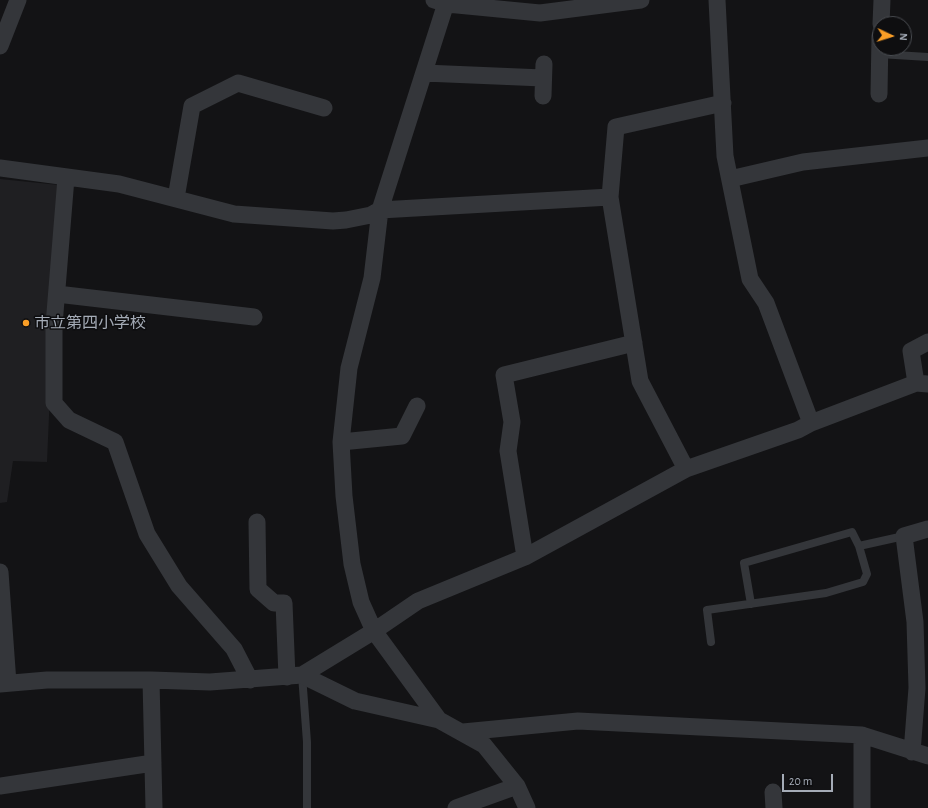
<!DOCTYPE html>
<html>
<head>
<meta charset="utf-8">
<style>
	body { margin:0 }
	#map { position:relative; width:928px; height:808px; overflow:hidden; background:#131315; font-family:"Alegreya Sans",sans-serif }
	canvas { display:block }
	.north { position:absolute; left:872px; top:16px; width:40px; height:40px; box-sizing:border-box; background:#0e0e10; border:1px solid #4a4d52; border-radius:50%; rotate:94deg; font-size:11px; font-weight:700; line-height:16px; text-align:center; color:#a4abb6 }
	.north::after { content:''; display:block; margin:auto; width:14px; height:18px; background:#fa9e26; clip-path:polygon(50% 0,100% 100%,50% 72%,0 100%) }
	.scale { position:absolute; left:782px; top:774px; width:51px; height:18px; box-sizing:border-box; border:2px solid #a4abb6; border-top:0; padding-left:5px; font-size:12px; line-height:14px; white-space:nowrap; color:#a4abb6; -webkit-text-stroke:3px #0e0e10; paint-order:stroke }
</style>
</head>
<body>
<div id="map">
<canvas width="928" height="808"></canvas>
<div class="north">N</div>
<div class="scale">20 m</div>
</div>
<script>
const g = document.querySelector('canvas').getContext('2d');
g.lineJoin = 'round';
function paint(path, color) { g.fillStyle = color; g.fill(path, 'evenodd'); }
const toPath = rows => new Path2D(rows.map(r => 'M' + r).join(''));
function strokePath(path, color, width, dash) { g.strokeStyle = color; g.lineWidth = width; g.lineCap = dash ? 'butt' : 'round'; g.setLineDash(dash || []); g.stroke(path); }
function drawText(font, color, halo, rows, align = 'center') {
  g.font = font + ' "Alegreya Sans","Noto Sans JP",sans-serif'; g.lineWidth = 3; g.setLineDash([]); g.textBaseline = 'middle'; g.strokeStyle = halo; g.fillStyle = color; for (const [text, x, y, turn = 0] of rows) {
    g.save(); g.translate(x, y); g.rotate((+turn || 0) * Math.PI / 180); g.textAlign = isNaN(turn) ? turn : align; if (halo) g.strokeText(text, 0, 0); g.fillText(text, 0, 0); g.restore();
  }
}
const built = toPath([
	[0,179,59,185,47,462,13,461,7,502,0,503]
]);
const service = toPath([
	[879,54,928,57],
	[751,604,744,563,852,532,859,546],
	[711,642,707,610,826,593,863,582,867,574,859,546,904,536],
	[302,675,307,742,307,808]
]);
const minor = toPath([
	[434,0,447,4,540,13,641,0],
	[447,0,380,210,372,278,349,368,341,442,344,496,352,564,361,602,374,631,439,720,484,745,517,786,527,808],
	[717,0,725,156,750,279,766,303,811,423],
	[881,24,882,0],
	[0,46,18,0],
	[424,73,543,78],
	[879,94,880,36],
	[543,96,544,64],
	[0,168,119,184,234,214,333,221,346,220,371,215,380,210,610,197],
	[66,178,54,325,54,403,69,420,115,442,147,534,179,586,234,649,250,680],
	[730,179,803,162,928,148],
	[176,198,192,106,238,83,324,108],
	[57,294,254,317],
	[916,383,911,351,928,342],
	[341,442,402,436,417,406],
	[686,469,640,381,610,197,616,127,723,103],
	[257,522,258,589,274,603,284,603,287,677],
	[525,557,508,451,512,422,504,375,634,343],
	[0,572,8,683],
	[302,675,355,701,439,720],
	[151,680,154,808],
	[0,684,47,680,151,680,210,682,302,675,374,631,418,601,525,557,686,469,798,430,811,423,916,383,928,384],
	[463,732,578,721,862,735,928,756],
	[912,752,917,688,915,622,904,536,928,529],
	[0,786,153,763],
	[773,792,774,808],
	[456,808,517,786],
	[862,808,862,735]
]);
const markers = [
	[26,323,4,"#fa9e26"]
];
const poiNames = [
	["市立第四小学校",34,323]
];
paint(built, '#1f1f22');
strokePath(service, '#34363a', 8);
strokePath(minor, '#34363a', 17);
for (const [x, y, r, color] of markers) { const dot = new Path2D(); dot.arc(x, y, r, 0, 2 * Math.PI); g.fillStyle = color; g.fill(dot); strokePath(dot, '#0e0e10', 1.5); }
drawText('16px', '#a4abb6', '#0e0e10', poiNames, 'left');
</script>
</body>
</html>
